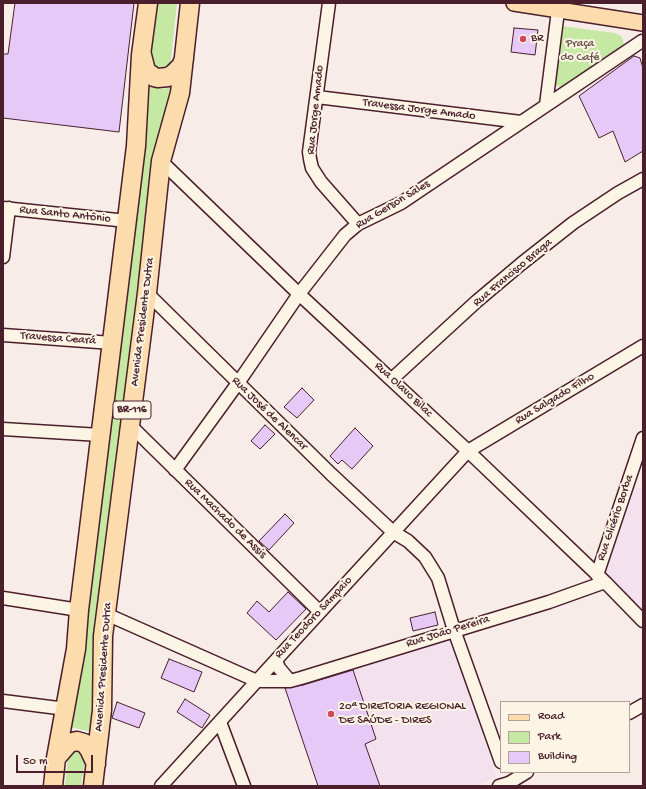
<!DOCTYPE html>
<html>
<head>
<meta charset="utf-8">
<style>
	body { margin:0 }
	#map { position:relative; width:646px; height:789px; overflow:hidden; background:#f8ece9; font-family:"Gochi Hand",sans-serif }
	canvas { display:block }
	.frame { position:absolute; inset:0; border:4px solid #4a1f2b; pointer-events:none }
	.legend { position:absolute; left:500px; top:701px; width:130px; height:72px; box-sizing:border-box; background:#fcf5e5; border:1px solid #b59f9b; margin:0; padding:5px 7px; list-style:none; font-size:12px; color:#4a1f2b }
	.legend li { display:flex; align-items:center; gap:8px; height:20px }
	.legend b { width:20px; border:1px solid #b59f9b }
	.scale { position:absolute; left:16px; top:755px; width:77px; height:18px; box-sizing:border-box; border:2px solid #4a1f2b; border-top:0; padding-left:5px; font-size:12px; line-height:14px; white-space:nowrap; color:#4a1f2b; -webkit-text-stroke:3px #fcf5e5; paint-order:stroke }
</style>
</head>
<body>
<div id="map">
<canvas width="646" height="789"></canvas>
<div class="frame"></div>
<ul class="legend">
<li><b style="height:5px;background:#fcdcac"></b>Road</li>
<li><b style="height:11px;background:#c5e8a2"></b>Park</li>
<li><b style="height:11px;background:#e7c9f7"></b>Building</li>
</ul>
<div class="scale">50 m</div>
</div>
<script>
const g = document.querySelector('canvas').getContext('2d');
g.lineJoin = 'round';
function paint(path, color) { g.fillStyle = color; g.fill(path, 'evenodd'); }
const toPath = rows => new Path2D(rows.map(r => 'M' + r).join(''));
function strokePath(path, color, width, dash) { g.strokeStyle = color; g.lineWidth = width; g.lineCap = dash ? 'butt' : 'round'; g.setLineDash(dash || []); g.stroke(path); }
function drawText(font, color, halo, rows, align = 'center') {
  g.font = font + ' "Gochi Hand",sans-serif'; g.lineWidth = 4; g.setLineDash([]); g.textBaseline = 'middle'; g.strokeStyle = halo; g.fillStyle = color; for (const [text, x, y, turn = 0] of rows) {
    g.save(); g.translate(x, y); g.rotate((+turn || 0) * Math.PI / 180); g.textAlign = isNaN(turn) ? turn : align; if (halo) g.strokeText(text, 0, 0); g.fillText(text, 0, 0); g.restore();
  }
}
const built = toPath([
	[632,487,643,488,643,612,605,575],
	[449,633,497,778,474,786,380,786,365,744,376,739,352,668]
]);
const green = toPath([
	[153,3,177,3,170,68,168,72,147,67],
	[561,26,615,33,621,36,624,43,622,50,564,86,560,87,556,86,555,82],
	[147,86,164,89,172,86,92,732,75,728,68,729,81,677,135,221,145,155,147,125],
	[74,749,81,751,85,760,81,786,65,786,68,757]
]);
const building = toPath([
	[15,3,134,3,119,132,3,118,3,54,8,54,15,3],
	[514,28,538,30,535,55,511,52,514,28],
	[634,56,640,58,643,68,643,151,625,162,613,131,599,138,579,96,634,56],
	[302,388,314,400,297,418,284,407,302,388],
	[265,425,275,434,260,449,251,441,265,425],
	[355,428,373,446,352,469,342,460,338,464,330,456,355,428],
	[285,514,294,523,269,550,259,541,285,514],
	[288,592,306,609,276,640,247,613,257,601,269,612,288,592],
	[435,612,438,625,413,631,410,618,435,612],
	[169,659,202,672,194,692,161,678,169,659],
	[353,670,376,739,365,744,380,786,318,786,285,688,303,685,353,670],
	[185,699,210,715,202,728,177,712,185,699],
	[117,702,145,713,139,728,112,718,117,702]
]);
const minor = toPath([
	[329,3,309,152,310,159,312,168,321,182,358,224],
	[317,97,521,122],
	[546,105,559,3],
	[161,161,299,294,468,451,605,582,643,621],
	[3,208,127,221],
	[3,257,9,208],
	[147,293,331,474,393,532,408,541,425,557,438,578,454,630,501,762],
	[3,335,112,343],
	[392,379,477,301,521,264,573,223,618,193,643,179],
	[130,425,320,612],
	[3,429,100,435],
	[175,470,238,383,299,294,345,235,358,224,401,203,642,41],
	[597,575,643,438],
	[3,598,79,610],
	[106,614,257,681,290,681,301,678,549,602,605,582],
	[276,660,279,668,290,681],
	[3,701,66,709],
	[629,713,643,705],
	[220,722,244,786],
	[161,786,276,660,468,451,643,346],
	[499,786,509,783,527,772]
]);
const major = toPath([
	[514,3,643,23]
]);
const highway = toPath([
	[142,55,146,71,154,77,158,78,168,77,173,74,181,66,184,59],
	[56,758,69,743,77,741,84,743,89,749,96,764],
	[53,786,56,758,76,649,79,610,136,146,141,55,148,3],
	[93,786,102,710,103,636,147,293,161,161,180,93,190,3]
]);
const markers = [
	[523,39,4,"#d1495b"],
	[331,714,4,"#d1495b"]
];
const shields = [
	[132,410,38]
];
const shieldNames = [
	["BR-116",132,410]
];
const poiNames = [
	["BR",531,39],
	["20ª DIRETORIA REGIONAL",339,707],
	["DE SAÚDE - DIRES",339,721]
];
const parkNames = [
	["Praça",580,44],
	["do Café",580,58]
];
const streetNames = [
	["Rua Jorge Amado",316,110,-84],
	["Travessa Jorge Amado",419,110,7],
	["Rua Gerson Sales",393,205,-31],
	["Rua Santo Antônio",65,215,6],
	["Rua Francisco Braga",513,273,-40],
	["Avenida Presidente Dutra",143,322,-83],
	["Travessa Ceará",58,339,4],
	["Rua Olavo Bilac",403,390,43],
	["Rua Salgado Filho",555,399,-31],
	["Rua José de Alencar",269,414,44],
	["Rua Glicério Borba",616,518,-71],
	["Rua Machado de Assis",225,519,44],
	["Rua Teodoro Sampaio",314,618,-47],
	["Rua João Pereira",448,632,-17],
	["Avenida Presidente Dutra",104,667,-86]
];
paint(built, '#f3e2ed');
paint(green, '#c5e8a2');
paint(building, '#e7c9f7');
strokePath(building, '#4a1f2b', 1);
strokePath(minor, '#4a1f2b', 15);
strokePath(major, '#4a1f2b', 18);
strokePath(highway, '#4a1f2b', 21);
strokePath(minor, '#fcf5e5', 12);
strokePath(major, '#fcdcac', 15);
strokePath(highway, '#fcdcac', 18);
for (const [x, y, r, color] of markers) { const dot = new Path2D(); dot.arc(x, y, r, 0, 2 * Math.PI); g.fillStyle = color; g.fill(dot); strokePath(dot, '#fcf5e5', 1.5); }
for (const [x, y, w] of shields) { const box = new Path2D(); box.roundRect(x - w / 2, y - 9, w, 18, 3); g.fillStyle = '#fcf5e5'; g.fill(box); strokePath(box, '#4a1f2b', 1); }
drawText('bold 11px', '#4a1f2b', null, shieldNames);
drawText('12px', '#4a1f2b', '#fcf5e5', poiNames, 'left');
drawText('12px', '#695149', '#fcf5e5', parkNames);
drawText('12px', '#4a1f2b', '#fcf5e5', streetNames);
</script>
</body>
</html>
